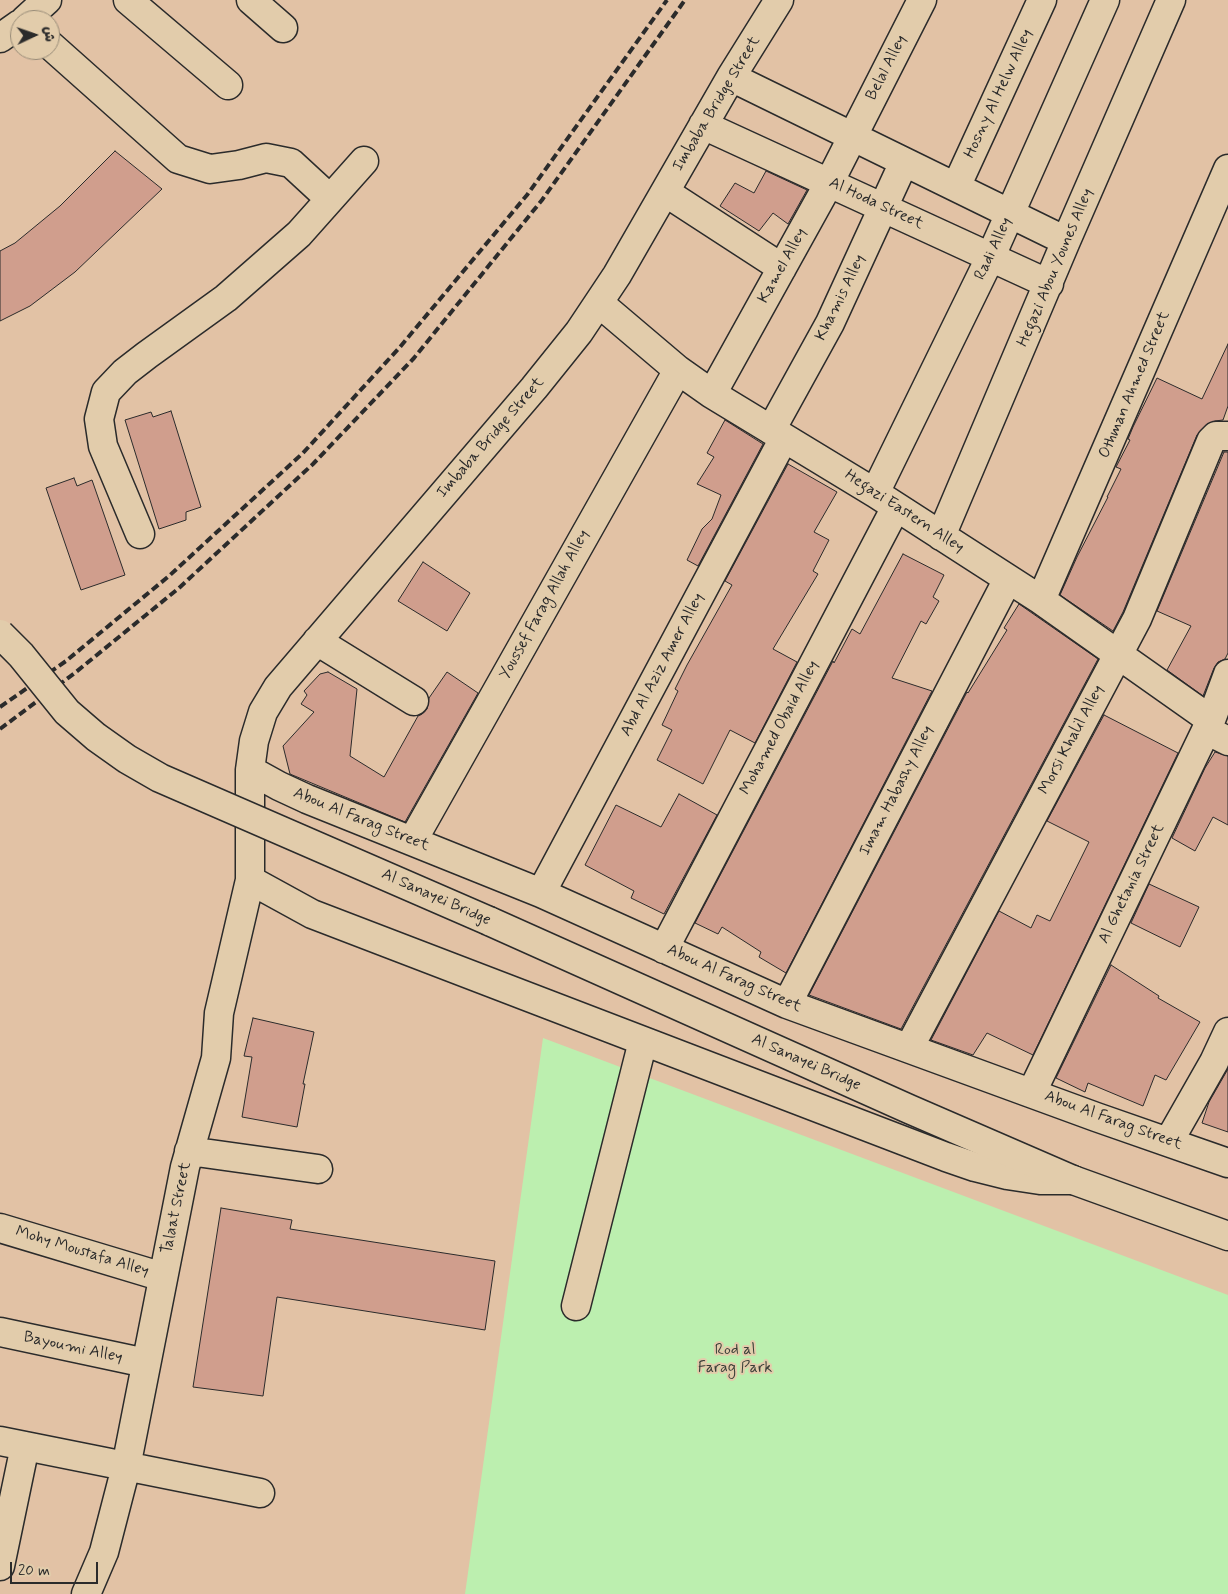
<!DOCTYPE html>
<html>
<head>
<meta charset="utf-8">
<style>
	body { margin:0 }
	#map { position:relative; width:1228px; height:1594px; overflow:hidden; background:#e2c2a5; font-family:Mynerve,"Playpen Sans Arabic",sans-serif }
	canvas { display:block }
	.north { position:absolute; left:10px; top:10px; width:50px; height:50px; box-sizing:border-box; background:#e2ccab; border:1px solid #998c78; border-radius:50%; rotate:87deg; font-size:14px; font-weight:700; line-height:20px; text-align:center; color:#2b2b2b }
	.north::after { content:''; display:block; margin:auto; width:18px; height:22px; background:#2b2b2b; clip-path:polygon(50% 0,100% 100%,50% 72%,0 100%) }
	.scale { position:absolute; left:10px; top:1562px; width:88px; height:22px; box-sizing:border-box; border:2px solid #2b2b2b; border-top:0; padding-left:6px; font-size:15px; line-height:18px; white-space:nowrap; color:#2b2b2b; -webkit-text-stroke:4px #e2ccab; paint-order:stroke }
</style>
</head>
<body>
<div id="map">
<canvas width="1228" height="1594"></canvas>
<div class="north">ش</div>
<div class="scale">20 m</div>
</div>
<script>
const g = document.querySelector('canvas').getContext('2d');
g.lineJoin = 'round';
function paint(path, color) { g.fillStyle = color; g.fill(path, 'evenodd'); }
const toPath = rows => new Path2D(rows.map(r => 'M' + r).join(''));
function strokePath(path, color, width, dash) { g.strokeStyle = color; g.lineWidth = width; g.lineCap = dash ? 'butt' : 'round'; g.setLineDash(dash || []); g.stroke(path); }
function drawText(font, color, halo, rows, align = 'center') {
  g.font = font + ' Mynerve,sans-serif'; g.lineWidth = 4; g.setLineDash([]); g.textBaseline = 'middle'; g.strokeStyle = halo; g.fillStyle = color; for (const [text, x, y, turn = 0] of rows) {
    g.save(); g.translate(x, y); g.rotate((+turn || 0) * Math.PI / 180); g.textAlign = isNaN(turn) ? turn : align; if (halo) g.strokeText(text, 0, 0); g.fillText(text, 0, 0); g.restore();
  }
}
const green = toPath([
	[543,1038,1228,1295,1228,1594,465,1594]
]);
const building = toPath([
	[115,151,162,189,75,272,30,306,0,321,0,251,15,243,60,206,115,151],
	[766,171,807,190,788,224,773,213,759,231,720,206,735,183,754,193,766,171],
	[1228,344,1228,406,1223,420,1215,421,1206,425,1197,435,1123,612,1113,631,1060,595,1077,557,1108,497,1107,497,1121,469,1116,467,1130,440,1128,439,1133,427,1157,378,1202,399,1228,344],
	[171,411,201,507,186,512,186,520,159,529,125,420,151,412,153,417,171,411],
	[725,420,763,444,698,566,687,560,702,529,712,519,721,495,697,484,714,457,707,453,725,420],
	[1224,452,1228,452,1228,653,1225,659,1218,662,1214,668,1203,696,1167,670,1191,626,1157,611,1224,452],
	[788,464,837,492,814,532,829,540,813,571,818,574,773,649,797,662,755,743,730,730,703,784,657,760,672,730,662,725,678,691,675,689,687,665,732,585,725,581,788,464],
	[74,478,77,486,92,480,125,575,81,590,46,488,74,478],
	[903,554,944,575,933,597,939,601,926,624,921,621,892,678,932,691,786,973,759,957,761,952,722,927,718,934,695,923,833,661,834,663,852,629,860,634,903,554],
	[423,562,470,593,447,631,398,601,423,562],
	[1019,604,1098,659,901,1029,809,995,967,692,968,693,1007,630,1004,628,1019,604],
	[328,672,357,689,350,756,384,777,418,716,422,714,427,709,429,698,447,672,478,693,405,822,290,774,283,746,314,712,301,704,307,695,304,691,320,674,328,672],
	[1104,715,1178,753,1033,1055,987,1033,973,1055,931,1040,999,911,1031,928,1037,915,1050,921,1089,842,1047,821,1104,715],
	[1215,752,1228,756,1228,825,1213,817,1195,851,1172,838,1205,768,1215,752],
	[679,794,717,815,664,914,631,898,634,891,585,865,616,805,661,827,679,794],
	[1149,884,1199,907,1180,947,1131,923,1149,884],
	[1111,965,1159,996,1158,998,1200,1022,1166,1080,1155,1075,1143,1106,1088,1083,1085,1092,1056,1078,1111,965],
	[253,1018,314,1032,303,1084,305,1084,297,1127,242,1117,252,1057,244,1056,253,1018],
	[1228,1069,1228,1132,1202,1123,1209,1102,1228,1069],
	[221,1208,292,1220,290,1229,495,1261,485,1330,277,1297,263,1396,193,1387,221,1208]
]);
const minor = toPath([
	[128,0,228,85],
	[251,0,283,28],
	[25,20,47,0],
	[0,38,20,24],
	[50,45,178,159,210,169,239,165,266,158,291,163,330,199],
	[731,77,1066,241],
	[703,125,1049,284],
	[956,187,1042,0],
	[665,192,782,268],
	[599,303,678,370,712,394,875,493,1041,600,1211,720],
	[712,394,829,183,922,0],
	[771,430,830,323,904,162],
	[875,493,991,256,1105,0],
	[140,534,103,446,99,419,106,392,125,372,147,355,226,298,299,234,364,161],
	[941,536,1066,241,1171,0],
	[1041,600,1228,169],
	[317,641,414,701],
	[1206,730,1228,741],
	[250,770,279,786,307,799,541,893,787,1004,1096,1117,1228,1163],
	[413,840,678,370],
	[250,880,312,914,946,1157,975,1167,1007,1175,1040,1180,1073,1180],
	[541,893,784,438],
	[664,949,896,507],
	[787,1004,1008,579],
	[909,1048,1137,619,1211,441,1216,436,1228,436],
	[1032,1092,1211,720,1228,674],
	[1169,1141,1214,1062,1228,1032],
	[189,1151,318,1169],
	[0,1228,163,1277],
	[576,1306,643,1041],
	[0,1332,146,1363],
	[0,1441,260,1493],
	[0,1566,25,1446],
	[86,1594,104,1552,126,1467,185,1167,216,1058,219,1013,250,880,250,770,254,741,263,712,278,687,534,388,579,332,617,275,731,77,779,0]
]);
const major = toPath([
	[489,921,909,1109,1073,1180,1228,1236]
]);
const rail = toPath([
	[0,707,66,661,169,576,303,453,400,347,527,195,667,0],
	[0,729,76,672,179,588,313,464,414,358,542,200,685,0]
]);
const majorBridge = toPath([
	[0,634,21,655,67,712,96,737,127,759,160,778,489,921]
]);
const streetNames = [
	["Belal Alley",887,68,-63],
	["Hosny Al Helw Alley",999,94,-65],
	["Imbaba Bridge Street",717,104,-59],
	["Al Hoda Street",876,204,25],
	["Radi Alley",994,249,-65],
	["Kamel Alley",783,266,-61],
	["Hegazi Abou Younes Alley",1056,268,-67],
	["Khamis Alley",841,298,-64],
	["Othman Ahmed Street",1135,385,-67],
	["Imbaba Bridge Street",491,438,-49],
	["Hegazi Eastern Alley",904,512,33],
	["Youssef Farag Allah Alley",545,605,-61],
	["Abd Al Aziz Amer Alley",663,665,-62],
	["Mohamed Obaid Alley",780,728,-62],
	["Morsi Khalil Alley",1072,740,-62],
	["Imam Habashy Alley",897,791,-63],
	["Abou Al Farag Street",361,820,22],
	["Al Ghetania Street",1132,884,-64],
	["Al Sanayei Bridge",436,898,24],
	["Abou Al Farag Street",734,979,24],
	["Al Sanayei Bridge",806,1063,24],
	["Abou Al Farag Street",1113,1121,20],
	["Talaat Street",177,1208,-78],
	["Mohy Moustafa Alley",82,1252,17],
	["Bayoumi Alley",73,1348,12]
];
const parkNames = [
	["Rod al",735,1351],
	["Farag Park",735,1369]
];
paint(green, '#bcefaf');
paint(building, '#d09e8d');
strokePath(building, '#2b2b2b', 1);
strokePath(minor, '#2b2b2b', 31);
strokePath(major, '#2b2b2b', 31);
strokePath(minor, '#e2ccab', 28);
strokePath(major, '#e2ccab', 28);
strokePath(rail, '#2b2b2b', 4, [8, 4]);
strokePath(majorBridge, '#2b2b2b', 31, []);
strokePath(majorBridge, '#e2ccab', 28);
drawText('16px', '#2b2b2b', '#e2ccab', streetNames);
drawText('16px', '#3a3f38', '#e2ccab', parkNames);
</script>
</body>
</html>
